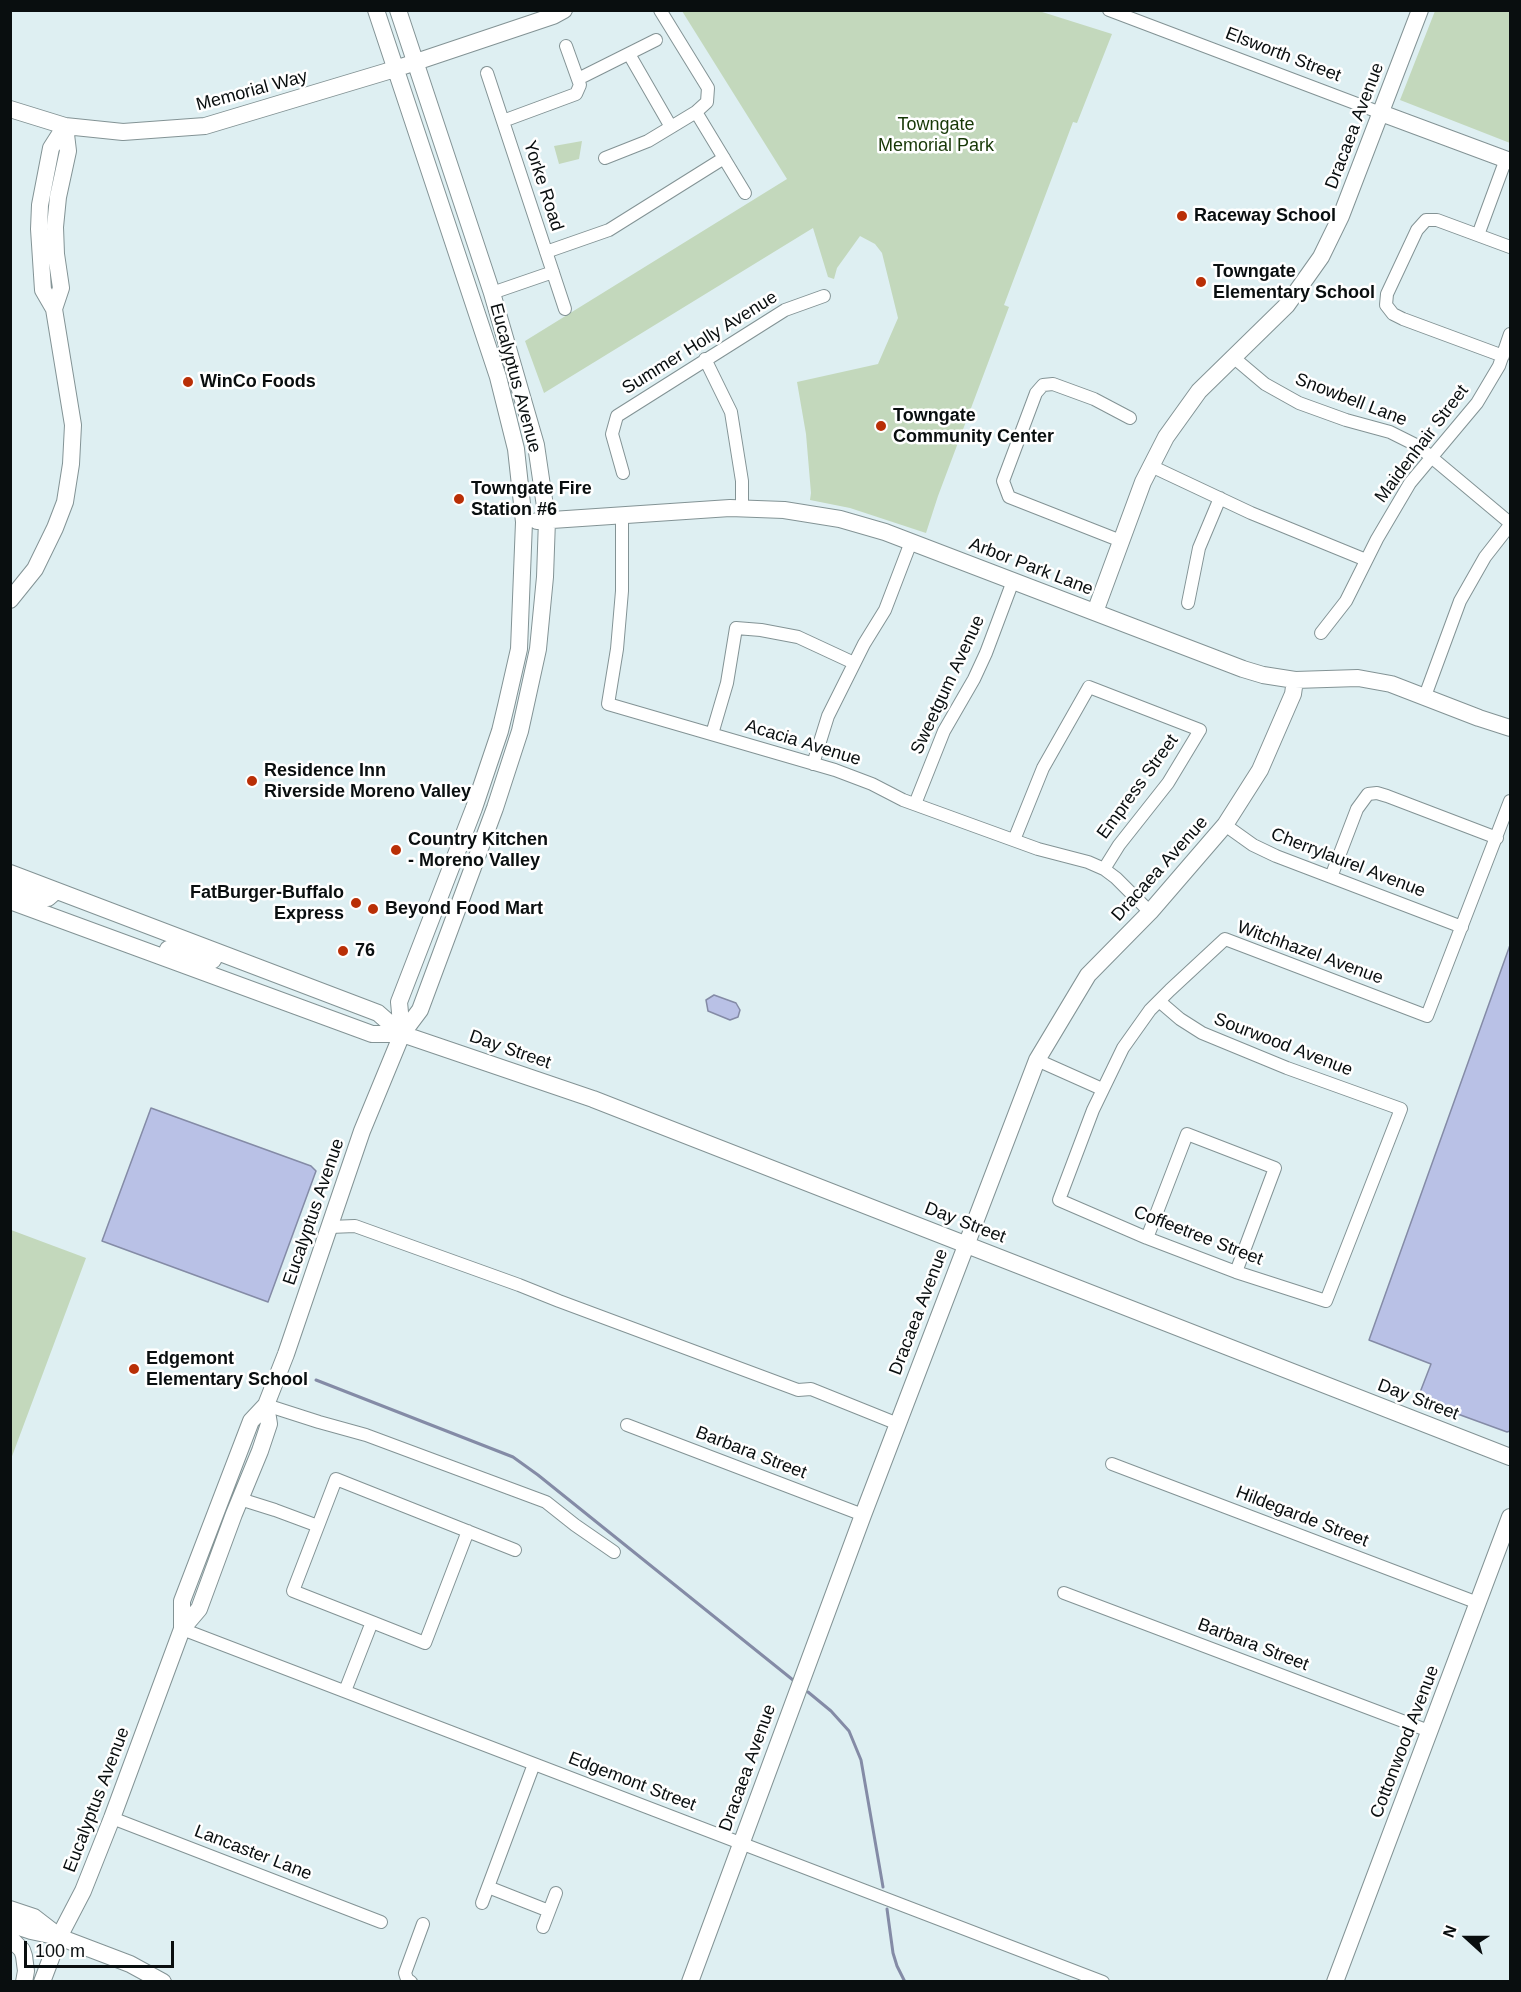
<!DOCTYPE html>
<html>
<head>
<meta charset="utf-8">
<style>
	body { margin:0 }
	#map { position:relative; width:1521px; height:1992px; overflow:hidden; background:#deeff2; font-family:Arial,sans-serif }
	canvas { display:block }
	.frame { position:absolute; inset:0; border:12px solid #090e0f; pointer-events:none }
	.north { position:absolute; left:1437px; top:1908px; width:60px; height:60px; -webkit-text-stroke:4px #fff; paint-order:stroke; rotate:291deg; font-size:16px; font-weight:700; line-height:24px; text-align:center; color:#090e0f }
	.north::after { content:''; display:block; margin:auto; width:21px; height:27px; background:#090e0f; clip-path:polygon(50% 0,100% 100%,50% 72%,0 100%) }
	.scale { position:absolute; left:24px; top:1941px; width:150px; height:27px; box-sizing:border-box; border:3px solid #090e0f; border-top:0; padding-left:8px; font-size:18px; line-height:21px; white-space:nowrap; color:#090e0f; -webkit-text-stroke:4px #fff; paint-order:stroke }
</style>
</head>
<body>
<div id="map">
<canvas width="1521" height="1992"></canvas>
<div class="frame"></div>
<div class="north">N</div>
<div class="scale">100 m</div>
</div>
<script>
const g = document.querySelector('canvas').getContext('2d');
g.lineJoin = 'round';
function paint(path, color) { g.fillStyle = color; g.fill(path, 'evenodd'); }
const toPath = rows => new Path2D(rows.map(r => 'M' + r).join(''));
function strokePath(path, color, width, dash) { g.strokeStyle = color; g.lineWidth = width; g.lineCap = dash ? 'butt' : 'round'; g.setLineDash(dash || []); g.stroke(path); }
function drawText(font, color, halo, rows, align = 'center') {
  g.font = font + ' Arial,sans-serif'; g.lineWidth = 5; g.setLineDash([]); g.textBaseline = 'middle'; g.strokeStyle = halo; g.fillStyle = color; for (const [text, x, y, turn = 0] of rows) {
    g.save(); g.translate(x, y); g.rotate((+turn || 0) * Math.PI / 180); g.textAlign = isNaN(turn) ? turn : align; if (halo) g.strokeText(text, 0, 0); g.fillText(text, 0, 0); g.restore();
  }
}
const green = toPath([
	[682,11,1039,11,1112,34,1077,123,1073,122,1004,305,1009,307,938,496,926,533,850,508,810,500,811,493,806,434,797,382,878,364,898,318,882,253,875,244,860,236,837,268,834,279,828,277,813,228,544,393,525,341,787,179],
	[1435,11,1510,11,1510,143,1400,100],
	[582,141,579,159,559,164,554,146],
	[11,1230,86,1258,11,1459,10,1230]
]);
const water = toPath([
	[1510,945,1510,1431,1507,1432,1433,1405,1419,1395,1431,1364,1369,1340,1510,945],
	[714,995,736,1003,740,1010,738,1017,730,1020,708,1011,706,1000,714,995],
	[151,1108,311,1166,316,1171,268,1302,102,1241,151,1108]
]);
const stream = toPath([
	[316,1380,513,1457,538,1475,793,1680],
	[808,1692,831,1711,849,1731,861,1760,883,1887],
	[887,1909,893,1953,897,1966,905,1982]
]);
const street = toPath([
	[1109,10,1381,113],
	[629,54,671,127],
	[487,73,565,309],
	[578,79,656,40],
	[696,112,745,193],
	[503,121,576,94,580,85,566,46],
	[605,158,648,141,696,112,707,102,708,88,660,10],
	[1478,235,1506,159],
	[546,252,609,230,724,158],
	[492,293,553,272],
	[1503,356,1403,319,1393,314,1386,305,1387,294,1417,230,1426,220,1437,220,1510,247],
	[1233,357,1265,384,1299,403,1346,420,1390,432,1418,446,1510,523],
	[705,359,731,412,742,481,742,508],
	[1151,466,1251,513,1366,560],
	[623,473,612,434,617,416,785,310,824,296],
	[622,514,622,591,617,649,608,704,835,770,872,784,903,800,1038,849,1088,862,1104,869,1116,878,1150,912],
	[1121,541,1009,497,1003,481,1036,393,1043,385,1053,384,1094,399,1130,418],
	[1188,603,1199,548,1220,498],
	[1321,633,1346,601,1377,539,1410,483,1477,403,1499,366,1510,334],
	[1425,696,1460,601,1485,557,1510,525],
	[712,734,727,683,736,628,761,630,798,637,854,663],
	[813,764,828,716,864,644,885,610,911,542],
	[915,804,944,731,974,679,986,653,1013,581],
	[1225,825,1253,845,1276,856,1462,927],
	[1014,840,1043,768,1089,687,1200,730,1168,783,1119,845,1104,869],
	[1331,877,1357,809,1368,794,1377,793,1387,796,1497,838],
	[1159,1001,1180,1019,1202,1033,1287,1068,1401,1109,1326,1301,1236,1272,1147,1238,1059,1200,1093,1110,1123,1048,1150,1010,1170,990,1225,939,1427,1016,1510,801],
	[1037,1060,1102,1089],
	[330,1227,355,1226,519,1285,559,1301,798,1390,811,1389,898,1424],
	[1147,1238,1187,1134,1275,1168,1236,1272],
	[266,1405,319,1422,366,1435,546,1502,575,1525,614,1552],
	[627,1425,863,1515],
	[1112,1464,1478,1603],
	[240,1499,275,1510,318,1526,293,1591,372,1622,345,1691],
	[318,1526,336,1479,515,1550],
	[1064,1593,1429,1731],
	[372,1622,425,1643,468,1531],
	[182,1629,1103,1982],
	[112,1818,381,1922],
	[488,1887,549,1911],
	[482,1903,534,1764],
	[543,1927,556,1893],
	[411,1982,407,1979,405,1973,423,1924]
]);
const secondary = toPath([
	[376,10,498,377,516,449,524,522,519,649,506,706,500,731,474,808,399,1002,402,1034],
	[10,109,65,126,123,132,205,126,395,69,553,16,564,10],
	[1381,113,1510,161],
	[54,309,61,288,56,254,55,227,58,197,68,151,65,126],
	[537,521,730,508,784,510,840,519,885,532,1243,669,1263,675,1295,680,1358,678,1391,684,1479,718,1510,728],
	[10,600,35,569,55,528,65,502,71,464,73,425,54,309,43,290,39,229,40,205,51,148,65,126],
	[1095,612,1143,482,1166,437,1199,391,1287,305,1321,257,1341,216,1420,10],
	[10,873,378,1013,402,1034],
	[10,888,38,897,48,898,56,891],
	[10,901,372,1034,402,1034,593,1099,1510,1457],
	[168,949,209,962,213,960,217,952],
	[182,1629,199,1609,234,1514,260,1451,269,1424,266,1405],
	[10,1909,34,1917,56,1934],
	[10,1924,31,1931,59,1937,130,1964,163,1982],
	[10,1938,22,1950,24,1956,26,1971,24,1982],
	[42,1982,59,1937,83,1891,112,1818,182,1629,182,1601,251,1421,266,1405,286,1354,362,1131,402,1034,420,1010,495,808,520,731,538,649,545,577,547,520,536,445,492,293,398,10],
	[690,1982,863,1515,1037,1060,1088,975,1150,912,1225,825,1260,770,1293,694,1295,680],
	[1335,1982,1510,1517]
]);
const markers = [
	[1182,216,6,"#b92f06"],
	[1201,282,6,"#b92f06"],
	[188,382,6,"#b92f06"],
	[881,426,6,"#b92f06"],
	[459,499,6,"#b92f06"],
	[252,781,6,"#b92f06"],
	[396,850,6,"#b92f06"],
	[356,903,6,"#b92f06"],
	[373,909,6,"#b92f06"],
	[343,951,6,"#b92f06"],
	[134,1369,6,"#b92f06"]
];
const streetNames = [
	["Elsworth Street",1283,55,21],
	["Memorial Way",252,91,-15],
	["Dracaea Avenue",1355,126,-69],
	["Yorke Road",543,186,72],
	["Summer Holly Avenue",700,343,-32],
	["Eucalyptus Avenue",515,378,75],
	["Snowbell Lane",1351,400,21],
	["Maidenhair Street",1422,444,-53],
	["Arbor Park Lane",1031,567,21],
	["Sweetgum Avenue",948,685,-65],
	["Acacia Avenue",803,743,17],
	["Empress Street",1138,787,-54],
	["Cherrylaurel Avenue",1348,863,21],
	["Dracaea Avenue",1160,869,-48],
	["Witchhazel Avenue",1310,953,20],
	["Sourwood Avenue",1283,1045,21],
	["Day Street",510,1050,19],
	["Eucalyptus Avenue",314,1212,-71],
	["Day Street",965,1223,21],
	["Coffeetree Street",1198,1236,21],
	["Dracaea Avenue",919,1312,-69],
	["Day Street",1418,1400,21],
	["Barbara Street",751,1453,21],
	["Hildegarde Street",1302,1517,21],
	["Barbara Street",1253,1645,21],
	["Cottonwood Avenue",1405,1742,-69],
	["Dracaea Avenue",748,1768,-70],
	["Edgemont Street",632,1782,21],
	["Eucalyptus Avenue",97,1800,-69],
	["Lancaster Lane",253,1853,21]
];
const parkNames = [
	["Towngate",936,125],
	["Memorial Park",936,146]
];
const poiNames = [
	["Raceway School",1194,216],
	["Towngate",1213,272],
	["Elementary School",1213,293],
	["WinCo Foods",200,382],
	["Towngate",893,416],
	["Community Center",893,437],
	["Towngate Fire",471,489],
	["Station #6",471,510],
	["Residence Inn",264,771],
	["Riverside Moreno Valley",264,792],
	["Country Kitchen",408,840],
	["- Moreno Valley",408,861],
	["FatBurger-Buffalo",344,893,"right"],
	["Express",344,914,"right"],
	["Beyond Food Mart",385,909],
	["76",355,951],
	["Edgemont",146,1359],
	["Elementary School",146,1380]
];
paint(green, '#c3d8bc');
paint(water, '#b9c1e6');
strokePath(water, '#848ba6', 1.5);
strokePath(stream, '#848ba6', 3);
strokePath(street, '#839395', 14);
strokePath(secondary, '#839395', 18);
strokePath(street, '#fff', 12);
strokePath(secondary, '#fff', 16);
for (const [x, y, r, color] of markers) { const dot = new Path2D(); dot.arc(x, y, r, 0, 2 * Math.PI); g.fillStyle = color; g.fill(dot); strokePath(dot, '#fff', 2); }
drawText('18px', '#090e0f', '#fff', streetNames);
drawText('18px', '#163706', '#fff', parkNames);
drawText('bold 18px', '#090e0f', '#fff', poiNames, 'left');
</script>
</body>
</html>
